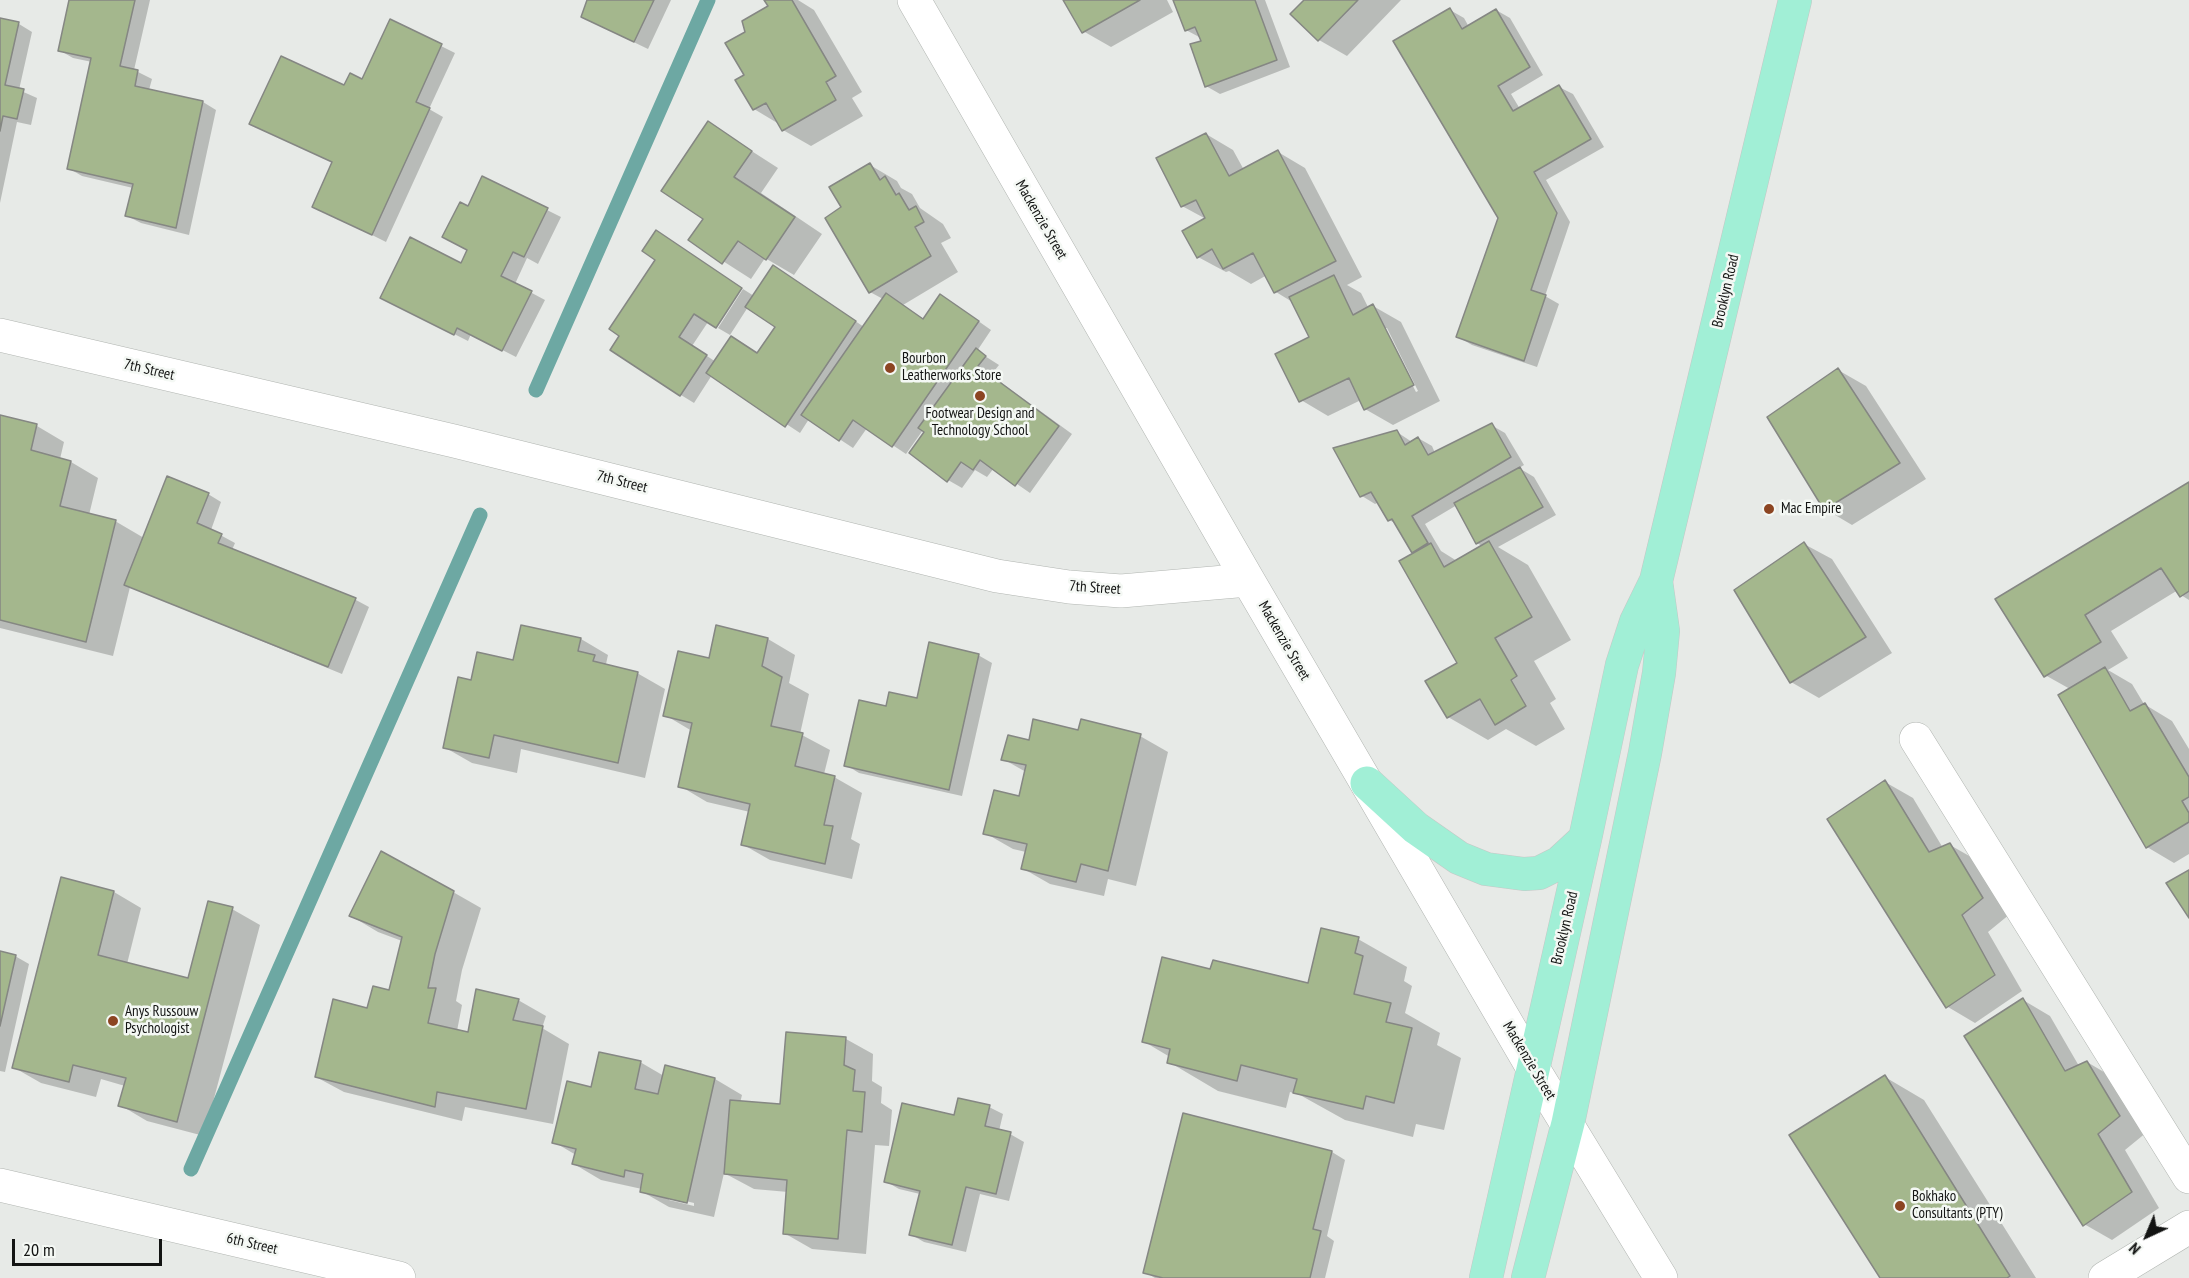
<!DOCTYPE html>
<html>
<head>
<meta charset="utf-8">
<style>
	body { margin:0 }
	#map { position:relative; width:2189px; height:1278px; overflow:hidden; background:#e7eae7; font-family:"PT Sans Narrow",sans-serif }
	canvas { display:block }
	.north { position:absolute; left:2117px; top:1206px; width:60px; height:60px; -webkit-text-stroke:4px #f4f8f4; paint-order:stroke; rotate:224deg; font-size:16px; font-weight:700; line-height:24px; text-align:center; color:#131413 }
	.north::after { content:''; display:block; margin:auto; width:21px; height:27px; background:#131413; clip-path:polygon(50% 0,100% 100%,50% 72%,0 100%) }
	.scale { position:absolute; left:12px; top:1239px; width:150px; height:27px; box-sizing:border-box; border:3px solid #131413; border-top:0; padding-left:8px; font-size:18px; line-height:21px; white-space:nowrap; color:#131413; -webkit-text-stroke:4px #f4f8f4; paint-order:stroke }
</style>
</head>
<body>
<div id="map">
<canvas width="2189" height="1278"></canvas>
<div class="north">N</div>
<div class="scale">20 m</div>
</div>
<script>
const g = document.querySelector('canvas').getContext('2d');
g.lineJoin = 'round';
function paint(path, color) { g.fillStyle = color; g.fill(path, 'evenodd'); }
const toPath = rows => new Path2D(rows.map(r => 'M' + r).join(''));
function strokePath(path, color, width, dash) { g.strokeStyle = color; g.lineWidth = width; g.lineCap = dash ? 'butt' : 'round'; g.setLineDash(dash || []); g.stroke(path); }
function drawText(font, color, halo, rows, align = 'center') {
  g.font = font + ' "PT Sans Narrow",sans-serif'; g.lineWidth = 5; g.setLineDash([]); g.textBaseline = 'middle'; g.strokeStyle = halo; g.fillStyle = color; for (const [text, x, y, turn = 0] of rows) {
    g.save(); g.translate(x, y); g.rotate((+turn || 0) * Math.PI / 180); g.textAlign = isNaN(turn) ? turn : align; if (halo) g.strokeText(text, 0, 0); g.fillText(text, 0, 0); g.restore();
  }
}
const shadow = toPath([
	[70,0,150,0,134,70,152,79,149,90,203,102,216,110,189,235,141,223,127,216,133,188,82,176,68,168,92,62,73,58,59,50],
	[588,0,671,0,648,49,596,24],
	[766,0,798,0,814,10,862,92,852,98,863,116,811,146,783,130,779,124,754,109,746,76,747,33,770,7],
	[1065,0,1167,0,1173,12,1111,47,1083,31],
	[1175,0,1265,0,1290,67,1220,94,1206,86,1203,42,1201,38,1186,30],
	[1306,0,1401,0,1347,56,1319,40,1292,14],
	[1450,10,1464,18,1469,27,1496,10,1510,18,1543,75,1511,94,1520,109,1559,87,1573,94,1604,147,1546,180,1570,222,1545,296,1559,304,1537,367,1472,345,1458,337,1499,218],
	[0,20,19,24,32,32,19,90,37,98,31,125,17,122,0,203],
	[441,46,455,53,429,109,443,117,386,242,314,206,333,162,345,87],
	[708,123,778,168,761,193,822,234,794,275,765,258,751,279,690,240,705,219],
	[1206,134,1233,150,1244,170,1278,152,1305,168,1362,277,1347,285,1361,293,1369,309,1373,306,1401,322,1440,401,1393,425,1365,409,1361,400,1328,416,1301,400,1311,338,1294,303,1276,292,1267,275,1251,284,1229,271,1226,272,1198,257,1206,219,1182,206],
	[1383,328,1387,328,1418,391,1416,392],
	[870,165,897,181,901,188,912,194,920,208,943,224,951,238,941,243,958,272,903,305,924,319,954,304,991,330,977,351,999,365,991,375,1072,434,1030,493,994,468,987,477,975,470,962,488,948,480,926,432,923,430,906,454,867,428,853,448,809,419,800,433,712,375,694,403,681,395,621,335,657,260,657,232,708,322,692,346,716,362,758,354,777,327,748,307,730,335,718,328,743,289,754,296,787,275,864,327,883,299,870,292,843,208],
	[483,178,561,217,538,264,527,258,515,284,545,300,516,357,471,334,468,341,393,303,461,265,469,250,469,207],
	[1838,370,1866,386,1926,479,1852,525,1825,509],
	[0,416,37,426,64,442,60,459,71,462,98,478,89,515,115,521,144,538,208,494,221,502,211,530,235,543,232,550,356,600,369,607,342,674,130,587,113,656,0,628],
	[1491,425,1505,433,1524,465,1519,468,1534,477,1556,515,1498,547,1528,565,1571,640,1534,661,1556,699,1550,703,1565,729,1536,746,1506,729,1488,740,1448,717,1459,664,1416,553,1413,551,1397,524,1389,520,1379,502,1375,504,1362,496,1397,432,1412,442,1418,438,1432,446,1435,453],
	[1457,505,1477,543,1482,546,1457,561,1441,551,1425,524],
	[2189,484,2189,600,2181,595,2178,590,2111,631,2128,658,2108,670,2132,684,2144,704,2172,721,2189,749,2189,854,2174,863,2147,847,2070,689,2045,675,1997,599],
	[1804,544,1832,559,1892,653,1819,698,1791,682],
	[718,627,768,639,795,655,789,683,809,694,800,734,830,750,824,774,834,777,862,793,851,839,860,844,852,879,770,860,742,844,750,812,707,802,680,786,692,731,665,715,710,660],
	[581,639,608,655,606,664,612,667,637,673,665,689,645,778,521,749,517,773,472,763,444,747,472,682],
	[978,655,992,663,962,796,859,773,846,765,887,708,918,700],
	[1079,732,1140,736,1168,752,1136,886,1108,879,1104,896,1050,884,1022,868,1026,852,1013,849,985,833,1020,798,1026,772,1003,759,1030,742],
	[1885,782,1913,798,1943,848,1950,845,1978,861,2010,914,1988,932,2022,991,1975,1023,1948,1007],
	[62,878,114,892,141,908,127,964,189,980,232,909,260,925,204,1136,147,1121,120,1105,125,1086,101,1079,96,1097,41,1083,13,1067],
	[453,892,481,908,462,970,456,1001,462,1005,457,1031,469,1034,518,1000,546,1016,542,1028,569,1044,553,1124,465,1107,462,1121,344,1092,316,1077,368,1010,390,992,402,941,378,932,351,916],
	[1358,939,1407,967,1404,981,1412,986,1405,1013,1440,1033,1437,1045,1461,1058,1444,1130,1416,1124,1413,1137,1345,1120,1300,1095,1290,1092,1286,1108,1218,1091,1169,1062,1170,1057,1143,1041,1211,970,1309,985],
	[0,953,15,956,29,964,5,1072,0,1071],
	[2023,1000,2050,1016,2079,1066,2087,1062,2114,1078,2147,1132,2125,1150,2159,1208,2112,1240,2084,1224],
	[787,1033,846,1039,873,1054,872,1081,882,1087,881,1103,892,1110,889,1146,875,1145,866,1254,812,1249,784,1233,788,1192,754,1189,724,1173,714,1217,669,1207,641,1191,642,1189,601,1180,574,1164,576,1155,554,1142,592,1089,640,1062,664,1076,715,1079,742,1095,740,1103,781,1106],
	[669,1197,694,1203,694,1206,669,1200],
	[1885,1077,1924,1100,2036,1278,1882,1278],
	[989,1107,1003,1114,999,1131,1010,1134,1024,1142,1009,1201,980,1194,966,1252,924,1242,910,1234,920,1194,899,1189,885,1181,955,1117],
	[1332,1152,1345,1160,1327,1236,1334,1241,1325,1278,1155,1278,1145,1272]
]);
const stream = toPath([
	[536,390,708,0],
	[191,1169,480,515]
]);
const building = toPath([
	[69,0,135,0,120,66,138,70,135,86,203,101,176,228,125,216,133,184,67,169,91,58,58,51,69,0],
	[587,0,654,0,634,42,581,17,587,0],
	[764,0,792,0,836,76,826,82,836,100,782,131,766,103,753,110,735,80,744,75,725,43,745,32,742,21,768,6,764,0],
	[1063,0,1140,0,1082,33,1063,0],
	[1173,0,1255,0,1277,60,1205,87,1190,44,1201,41,1195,27,1185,31,1173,0],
	[1304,0,1358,0,1318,41,1290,14,1304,0],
	[1450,8,1462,29,1496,9,1530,67,1498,86,1513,111,1559,85,1591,139,1534,172,1557,213,1531,290,1546,295,1524,361,1456,337,1498,218,1393,41,1450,8],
	[0,18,19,22,5,85,24,89,17,119,3,116,0,131,0,18],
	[390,19,442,44,416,102,430,108,372,235,312,207,332,162,249,124,281,56,344,85,350,73,362,79,390,19],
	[708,121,752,151,734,177,795,217,766,260,738,241,722,264,688,240,703,219,661,191,708,121],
	[1206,133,1229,176,1278,150,1336,261,1274,293,1253,253,1223,269,1212,249,1197,258,1182,231,1205,218,1196,200,1181,207,1156,158,1206,133],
	[870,163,880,180,885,176,896,195,899,193,909,210,916,206,924,222,915,227,931,256,869,293,825,218,841,207,829,187,870,163],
	[482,176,548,208,524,257,513,252,501,276,532,291,502,351,457,328,454,335,380,298,410,237,461,263,467,250,442,237,460,202,468,206,482,176],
	[656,230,742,288,716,328,694,314,679,337,707,355,680,396,610,350,619,336,609,329,655,260,642,251,656,230],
	[773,265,856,321,785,427,706,373,731,336,757,353,775,327,745,307,773,265],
	[1334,275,1353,315,1373,304,1414,385,1364,410,1349,378,1299,402,1275,354,1309,337,1289,297,1334,275],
	[886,293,923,319,940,294,979,321,892,447,853,420,839,441,801,415,886,293],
	[976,348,986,356,978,366,1059,426,1015,486,980,460,973,470,961,462,947,482,909,453,924,432,918,428,976,348],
	[1838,368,1900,463,1824,510,1767,417,1838,368],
	[0,415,37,424,31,450,71,461,60,506,116,520,86,642,0,620,0,415],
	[1492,423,1511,457,1412,516,1428,543,1412,553,1392,519,1388,521,1371,492,1360,497,1333,448,1397,430,1405,445,1418,437,1428,455,1492,423],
	[1520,467,1543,507,1476,544,1454,503,1520,467],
	[167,476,209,493,197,523,222,534,218,543,356,598,328,667,124,585,167,476],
	[2189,482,2189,591,2180,597,2161,568,2085,615,2101,642,2044,677,1995,599,2189,482],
	[1489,541,1532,617,1495,638,1517,676,1511,680,1526,706,1495,725,1480,699,1447,718,1425,681,1457,663,1399,561,1431,543,1444,567,1489,541],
	[1804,542,1866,637,1790,683,1734,590,1804,542],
	[521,625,581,638,578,651,595,655,593,661,638,672,618,763,494,735,489,758,443,748,458,677,471,680,477,652,513,660,521,625],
	[716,625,768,638,762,666,782,677,771,726,803,733,795,766,835,776,824,825,833,826,825,864,741,845,750,804,678,787,692,723,663,716,678,651,709,658,716,625],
	[929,642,979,654,949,790,844,766,859,700,886,706,889,692,917,698,929,642],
	[2105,667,2130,711,2145,703,2189,777,2189,797,2182,801,2189,813,2189,822,2146,848,2058,695,2105,667],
	[1033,719,1078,730,1081,719,1141,734,1108,871,1081,864,1076,882,1021,869,1027,844,983,834,994,790,1019,796,1026,765,1001,760,1008,735,1029,740,1033,719],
	[1885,780,1929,852,1950,843,1983,898,1962,915,1995,975,1946,1008,1827,819,1885,780],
	[381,851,454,891,435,954,428,988,436,988,428,1023,468,1032,476,989,519,999,513,1020,543,1026,526,1109,437,1092,435,1107,315,1077,333,999,367,1008,373,986,389,990,402,937,349,916,381,851],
	[2189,870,2189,918,2166,883,2189,870],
	[61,877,114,891,98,955,188,978,208,901,233,907,177,1122,118,1106,126,1078,73,1065,69,1082,12,1068,61,877],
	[1321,928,1359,937,1355,953,1363,956,1354,994,1391,1003,1386,1022,1412,1028,1394,1103,1366,1096,1363,1109,1293,1093,1297,1079,1241,1065,1237,1081,1167,1063,1170,1049,1142,1042,1162,957,1210,969,1213,960,1308,983,1321,928],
	[0,951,16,955,0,1026,0,951],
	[2023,998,2065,1071,2087,1061,2120,1116,2098,1134,2132,1192,2083,1226,1964,1036,2023,998],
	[786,1032,846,1037,844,1065,855,1070,853,1091,865,1092,862,1132,847,1130,838,1239,783,1234,787,1180,724,1174,730,1100,780,1104,786,1032],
	[599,1052,641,1061,635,1089,658,1094,665,1065,715,1078,687,1203,640,1192,643,1174,625,1170,624,1177,572,1164,576,1149,552,1143,567,1081,591,1087,599,1052],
	[1885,1075,2010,1276,2007,1278,1880,1278,1789,1135,1885,1075],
	[958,1098,990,1105,985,1126,1011,1132,996,1194,966,1187,952,1245,909,1235,920,1191,884,1182,902,1103,954,1115,958,1098],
	[1183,1113,1332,1151,1313,1229,1321,1231,1310,1278,1163,1278,1143,1273,1183,1113]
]);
const minor = toPath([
	[914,0,1248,580,1534,1070,1661,1278],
	[0,335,454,441,997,576,1069,587,1121,591,1248,580],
	[1916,739,2189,1177],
	[0,1185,399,1278],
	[2105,1278,2189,1227]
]);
const major = toPath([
	[1367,783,1416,828,1459,858,1486,869,1524,874,1539,873,1559,863,1585,839],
	[1486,1278,1585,839,1622,665,1636,622,1656,581,1795,0],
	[1528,1278,1568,1123,1645,753,1659,673,1663,631,1656,581]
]);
const markers = [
	[890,368,6,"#8c4522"],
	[980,396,6,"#8c4522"],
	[1769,509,6,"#8c4522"],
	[113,1021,6,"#8c4522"],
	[1900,1206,6,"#8c4522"]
];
const streetNames = [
	["Mackenzie Street",1041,220,60],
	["Brooklyn Road",1726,291,-77],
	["7th Street",149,370,13],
	["7th Street",622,482,14],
	["7th Street",1095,588,4],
	["Mackenzie Street",1284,641,60],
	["Brooklyn Road",1565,928,-77],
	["Mackenzie Street",1529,1061,59],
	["6th Street",252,1244,13]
];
const poiNames = [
	["Bourbon",902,359],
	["Leatherworks Store",902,376],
	["Footwear Design and",980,414,"center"],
	["Technology School",980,431,"center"],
	["Mac Empire",1781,509],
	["Anys Russouw",125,1012],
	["Psychologist",125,1029],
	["Bokhako",1912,1197],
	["Consultants (PTY)",1912,1214]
];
paint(shadow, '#0003');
strokePath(stream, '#6da8a3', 15);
paint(building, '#a4b78d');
strokePath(building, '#858783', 1.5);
strokePath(minor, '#b1b5b1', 34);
strokePath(major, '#c6c7c6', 34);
strokePath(minor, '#fff', 33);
strokePath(major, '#a1efd6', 33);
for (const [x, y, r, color] of markers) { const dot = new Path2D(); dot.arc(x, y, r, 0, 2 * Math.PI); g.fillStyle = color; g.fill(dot); strokePath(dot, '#f4f8f4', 2); }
drawText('15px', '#131413', '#f4f8f4', streetNames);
drawText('15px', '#131413', '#f4f8f4', poiNames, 'left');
</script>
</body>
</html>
